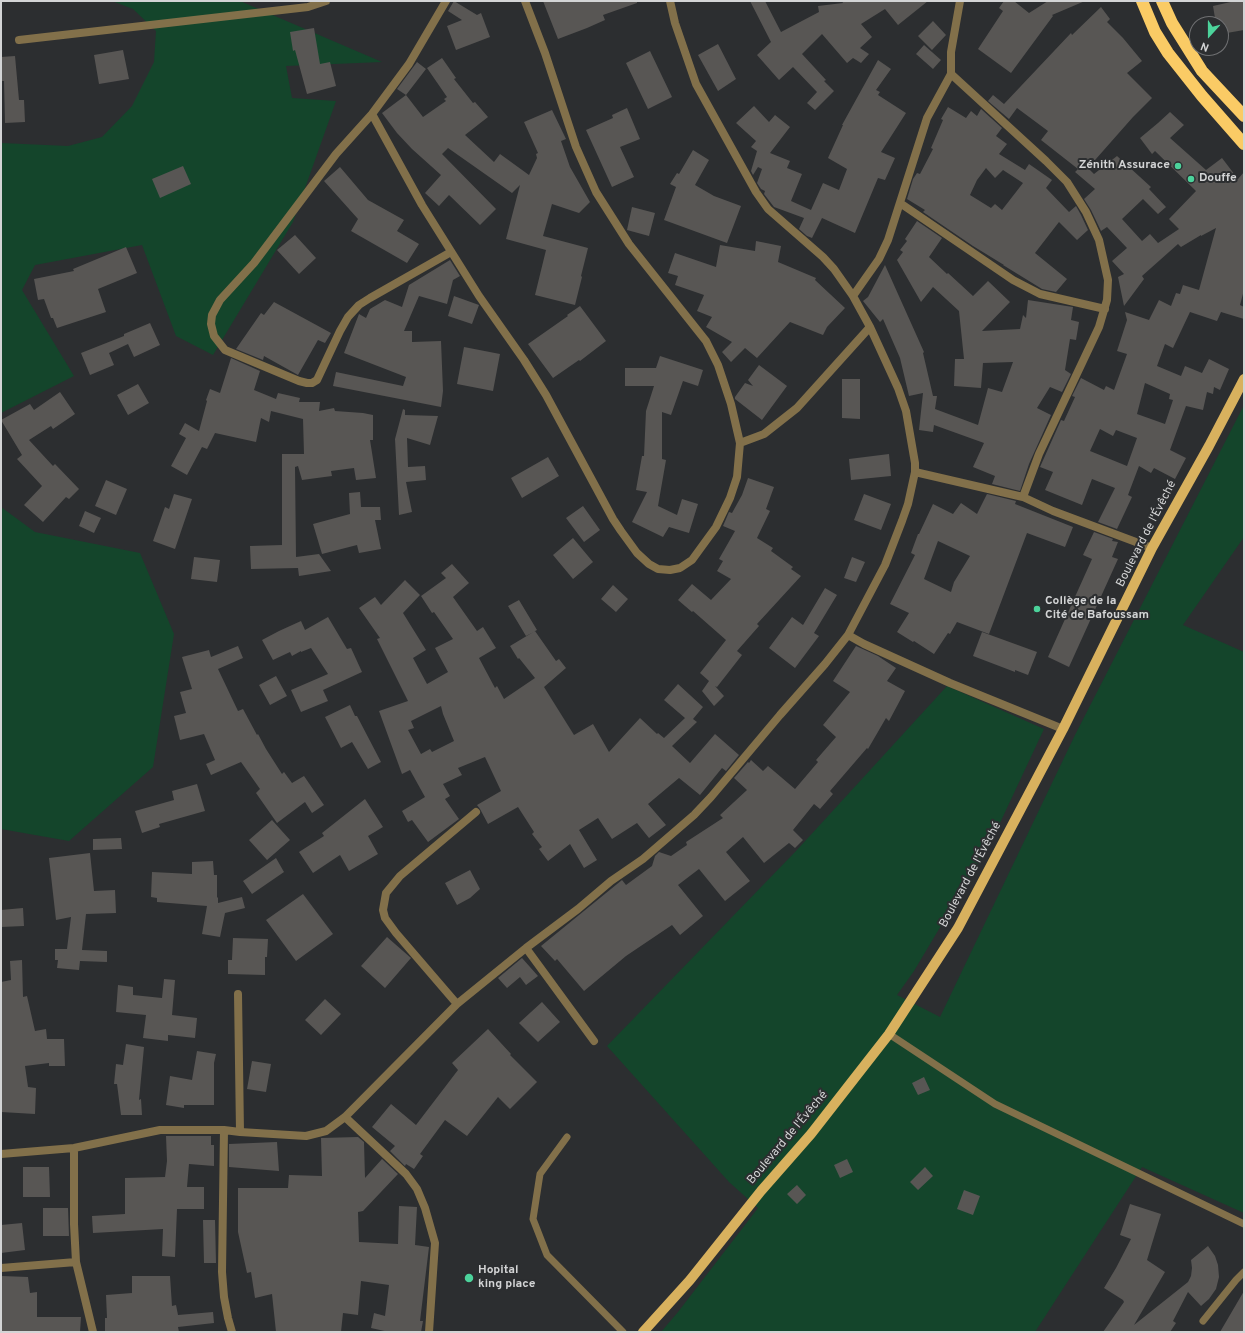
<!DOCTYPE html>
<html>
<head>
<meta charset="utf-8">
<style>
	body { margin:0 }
	#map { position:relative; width:1245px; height:1333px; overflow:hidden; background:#2c2e30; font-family:Overpass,sans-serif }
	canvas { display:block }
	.frame { position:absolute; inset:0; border:2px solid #d3d4d5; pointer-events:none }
	.north { position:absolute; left:1189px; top:16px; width:40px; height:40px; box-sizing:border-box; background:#2c2e30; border:1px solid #6f7072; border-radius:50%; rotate:201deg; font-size:11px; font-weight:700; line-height:16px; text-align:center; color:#d3d4d5 }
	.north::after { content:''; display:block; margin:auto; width:14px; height:18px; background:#4cd39b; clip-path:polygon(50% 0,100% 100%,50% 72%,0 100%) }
</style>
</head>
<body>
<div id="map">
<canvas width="1245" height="1333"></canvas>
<div class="frame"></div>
<div class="north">N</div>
</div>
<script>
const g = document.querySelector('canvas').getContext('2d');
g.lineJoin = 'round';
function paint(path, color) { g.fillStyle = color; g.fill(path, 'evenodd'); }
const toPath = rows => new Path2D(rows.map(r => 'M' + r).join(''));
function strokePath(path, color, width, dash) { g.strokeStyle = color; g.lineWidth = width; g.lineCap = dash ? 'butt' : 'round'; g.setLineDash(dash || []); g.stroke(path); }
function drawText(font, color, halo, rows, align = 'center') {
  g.font = font + ' Overpass,sans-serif'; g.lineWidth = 4; g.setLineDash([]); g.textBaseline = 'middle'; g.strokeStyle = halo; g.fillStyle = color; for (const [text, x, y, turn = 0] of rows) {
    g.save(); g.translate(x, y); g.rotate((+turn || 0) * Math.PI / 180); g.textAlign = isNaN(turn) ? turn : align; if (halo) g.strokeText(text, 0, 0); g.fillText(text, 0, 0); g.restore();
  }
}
const green = toPath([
	[112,1,240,1,382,62,286,66,292,98,336,101,293,222,213,355,176,336,142,245,35,265,22,290,74,376,1,413,1,143,68,146,102,137,132,106,154,62,156,31,133,9],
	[1244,405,1244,537,1183,625,1244,652,1244,1213,1142,1167,1035,1332,661,1332,678,1312,758,1208,729,1182,607,1046,796,851,947,686,1044,729,992,840,914,971,897,995,940,1017,1075,735],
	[1,507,35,532,140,553,174,634,153,767,69,841,1,829]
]);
const building = toPath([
	[454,1,477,15,481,13,490,37,456,50,447,26,462,20,448,11],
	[543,1,637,1,637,3,603,15,605,20,587,28,558,39],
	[750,1,765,1,781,32,819,12,818,6,843,3,842,1,928,1,898,25,885,9,861,24,872,37,860,48,869,54,861,63,853,58,847,63,822,34,802,54,826,80,824,81,834,91,815,110,807,103,817,92,793,67,779,80,757,55,771,42],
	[1004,1,1014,1,1029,13,1048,1,1085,1,1052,15,1053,16,1011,73,978,49,1003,11,999,8],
	[1235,1,1244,1,1244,30,1221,34,1221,24,1216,24,1213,6],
	[1101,7,1110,19,1107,22,1123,38,1142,61,1127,73,1152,98,1133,117,1088,168,1094,174,1117,156,1151,187,1149,189,1166,207,1158,214,1143,199,1122,219,1142,241,1150,234,1158,243,1179,229,1169,219,1196,191,1155,151,1152,154,1140,138,1158,123,1170,112,1184,125,1170,138,1206,170,1222,158,1238,179,1244,172,1244,290,1240,305,1244,307,1244,319,1221,312,1217,321,1190,312,1173,348,1165,344,1157,366,1181,376,1185,366,1202,373,1209,359,1229,369,1220,390,1214,387,1213,394,1207,392,1203,410,1186,406,1170,450,1186,458,1175,479,1154,468,1151,473,1139,466,1128,495,1132,497,1117,529,1098,522,1115,488,1092,479,1082,505,1045,490,1053,472,1040,467,1061,420,1064,421,1075,397,1072,396,1081,378,1104,390,1106,386,1114,390,1127,354,1117,351,1127,320,1125,312,1149,320,1159,300,1171,306,1176,293,1180,294,1183,285,1199,290,1216,228,1201,236,1201,235,1181,247,1178,244,1142,276,1144,279,1124,306,1118,277,1124,274,1112,261,1127,248,1107,227,1101,231,1091,210,1084,199,1095,189,1075,172,1078,169,1041,140,1048,131,1017,108,1009,119,988,101,993,95,1004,104,1071,33,1072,35],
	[1145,383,1170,394,1169,399,1173,400,1165,424,1137,414],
	[1100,429,1113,436,1116,430,1137,438,1127,466,1090,451],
	[933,21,946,35,932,50,918,36],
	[314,28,320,64,330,62,336,86,307,94,295,50,293,51,290,32],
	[718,44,736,79,718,91,698,55],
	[924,45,941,60,933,69,916,54],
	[123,50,129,79,99,84,94,55],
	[650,51,672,97,648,109,626,63],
	[15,56,19,100,24,100,25,122,5,123,4,81,1,81,1,57],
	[442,58,456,78,454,79,473,103,475,102,488,117,465,135,494,162,500,154,529,175,537,158,536,154,538,153,524,122,552,110,566,139,561,141,570,167,590,202,579,213,552,204,543,236,588,248,581,276,582,277,575,305,535,295,546,250,506,239,520,185,512,193,448,148,442,154,496,209,480,225,449,195,439,206,425,193,441,175,412,149,397,133,382,113,406,95,423,117,446,101,444,99,447,97,427,68],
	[878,60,891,69,876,90,880,92,878,95,906,113,881,152,895,158,885,180,878,178,855,233,822,218,812,238,807,236,799,229,804,218,774,207,764,194,765,191,761,189,757,183,762,169,758,167,753,175,751,171,757,151,751,147,756,141,736,123,754,106,769,122,775,115,790,127,770,153,790,161,787,168,802,174,791,201,811,210,823,183,839,190,847,169,828,158,843,125,842,125],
	[417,62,426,69,406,95,397,89],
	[948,107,966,118,971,111,977,116,981,109,1002,128,996,136,1007,144,999,154,1025,170,1029,164,1052,180,1046,188,1069,212,1076,206,1081,215,1088,230,1077,240,1059,222,1035,253,1067,279,1056,292,1042,289,1003,265,1004,265,973,246,923,212,925,210,907,199,913,179,917,173,920,174,933,149,931,148,943,120,941,119],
	[986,168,995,178,1003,170,1023,183,1002,210,995,204,991,208,970,195,977,180],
	[627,108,640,139,620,147,634,177,612,187,586,130,613,118,612,115],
	[693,150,709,160,695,185,714,196,741,206,727,243,664,220,676,187,670,184,677,173,679,174],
	[183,166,191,184,160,198,152,179],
	[340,167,368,200,404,220,397,231,419,244,407,263,351,231,358,219,324,181],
	[632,207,655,213,649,236,627,230],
	[917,221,942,238,929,257,947,274,948,273,973,296,988,281,1010,302,982,331,1020,329,1023,315,1026,318,1028,300,1073,307,1071,320,1079,322,1076,340,1070,339,1065,370,1071,374,1062,392,1050,387,1037,408,1051,415,1029,464,1020,491,992,484,995,476,973,467,984,443,934,425,933,432,919,430,923,393,909,396,900,358,883,319,880,322,863,301,868,297,885,265,924,352,923,353,933,396,937,396,935,409,978,425,988,388,1002,392,1013,362,983,363,981,388,954,386,955,359,964,359,959,311,933,287,921,302,897,260,903,252,900,250,907,241,905,239],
	[295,235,316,258,299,274,277,250],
	[756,241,781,246,778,262,816,278,815,280,845,308,827,327,823,335,790,322,757,358,745,348,731,362,722,352,732,342,706,327,712,317,697,311,704,295,675,285,678,276,668,273,675,253,716,267,720,245,755,251],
	[126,247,137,273,98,289,106,312,57,328,53,318,51,318,44,299,38,300,34,279,74,271,73,269],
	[450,260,460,276,453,280,447,304,419,296,404,331,412,331,412,342,441,341,443,391,441,407,333,386,336,372,403,386,406,377,344,353,359,314,366,318,370,309,385,300,402,307,409,285],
	[454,296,479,305,472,324,448,316],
	[274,302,331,333,325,343,318,340,298,375,264,356,263,360,236,349,261,313,264,315],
	[580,306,606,341,580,361,579,360,553,378,528,344,568,316,567,315],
	[150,323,160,345,134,357,128,344,109,353,114,365,90,375,81,353,124,336,124,334],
	[464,347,500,354,493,391,457,384],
	[660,356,703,370,698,386,683,381,671,415,662,412,662,459,666,460,658,506,677,515,682,499,698,504,689,533,669,527,663,537,632,522,647,492,636,490,642,456,644,456,646,411,654,386,625,386,625,368,656,368],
	[231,358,260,371,254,390,276,399,278,393,300,398,299,402,320,402,319,411,334,408,335,411,363,413,373,415,373,440,370,440,376,478,356,480,354,468,331,471,332,476,302,480,298,466,295,467,296,557,319,554,331,571,299,576,298,568,251,569,250,546,282,545,282,454,304,454,303,419,271,411,269,422,261,418,256,442,215,433,207,449,202,447,187,475,171,466,186,438,179,434,185,423,199,431,207,401,206,400,210,389,220,393],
	[759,365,787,386,762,420,735,399,735,397,745,383,753,386,748,380],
	[842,379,860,379,860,419,842,418],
	[138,384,149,403,128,415,117,395],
	[60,392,75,414,53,429,51,426,29,440,53,466,55,464,79,489,69,499,66,497,43,522,24,505,42,486,17,459,22,455,1,420,30,404,34,410],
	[403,409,405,410,405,415,438,416,430,445,407,438,408,467,425,466,426,480,406,482,412,512,399,515,395,439],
	[889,454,891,476,851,480,849,459],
	[548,457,559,476,522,498,511,478],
	[748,478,774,487,766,509,770,511,757,538,773,548,771,551,793,567,791,569,801,576,757,624,759,626,737,651,742,655,717,687,715,686,724,696,714,706,702,691,709,681,700,673,726,640,693,611,692,612,678,600,692,584,711,600,731,579,717,571,723,561,719,559,735,531,723,526,729,512,732,513,742,495],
	[106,480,127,489,116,515,95,506],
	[360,492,361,507,380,507,381,520,375,520,381,549,359,553,357,545,322,554,313,524,350,514,349,493],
	[174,494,192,499,175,549,153,541,165,507,169,509],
	[864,494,891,504,881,530,854,520],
	[987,494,1016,501,1015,504,1073,527,1065,547,1027,533,989,634,957,622,950,634,948,633,934,654,914,641,913,642,897,632,909,613,890,604,915,555,911,553,918,534,919,534,933,504,953,514,961,503,977,514],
	[938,541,970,556,954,582,951,592,924,579],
	[583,506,600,530,584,542,566,518],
	[85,511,101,518,94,533,79,526],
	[1094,532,1113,539,1112,541,1118,542,1112,557,1118,559,1069,667,1048,657,1092,559,1083,555],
	[573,538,593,562,573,579,553,555],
	[194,557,220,560,217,582,191,579],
	[852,557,865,562,856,582,844,578],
	[452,564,469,583,453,597,477,631,483,627,496,648,479,658,495,688,497,686,504,699,535,678,519,658,518,659,510,646,535,631,556,661,559,659,566,668,544,687,574,735,593,724,609,752,640,718,657,734,658,733,664,738,685,718,664,700,678,684,703,707,693,719,697,722,672,746,690,763,715,734,739,755,726,771,722,768,700,795,679,778,648,804,666,825,649,838,637,823,612,839,598,818,579,830,597,860,584,868,570,844,548,861,539,849,542,847,532,834,534,832,518,807,488,824,480,809,477,805,501,791,485,757,458,768,462,775,443,784,450,796,445,799,459,819,428,842,412,820,408,822,402,811,425,797,410,770,402,774,379,711,408,701,377,639,380,638,359,608,375,597,381,605,405,580,420,595,403,613,426,650,413,658,427,684,448,672,435,648,453,639,434,612,432,613,421,596,446,578,441,573],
	[441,706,443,714,454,741,432,752,430,749,421,754,408,730,414,728,411,721],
	[613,585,628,599,616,612,601,599],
	[825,588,837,595,814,633,819,636,795,668,769,648,792,617,803,625],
	[519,600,537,630,526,636,508,606],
	[328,617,347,649,351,648,362,672,323,690,328,701,301,712,291,690,328,674,311,648,301,652,301,651,292,656,290,652,273,660,262,640,279,631,301,621,305,630],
	[982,632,1037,652,1028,675,1015,670,1015,672,973,656],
	[238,646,243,658,218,669,238,711,243,709,257,735,258,734,266,749,282,774,284,772,292,783,304,776,324,805,312,813,305,802,277,823,256,793,260,789,241,762,211,775,206,764,215,760,204,734,180,740,174,716,186,713,180,692,192,689,182,657,209,650,211,657],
	[856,646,878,656,896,668,887,681,905,691,889,721,886,718,868,749,867,748,830,791,833,794,820,809,814,804,793,830,803,840,795,848,789,843,764,863,743,837,726,852,750,881,725,901,699,869,678,885,703,916,680,935,672,925,626,956,584,991,557,959,555,961,541,946,622,880,626,885,652,866,655,856,659,852,671,856,687,845,686,842,723,818,720,815,747,790,734,778,748,762,749,763,751,760,763,771,768,766,795,789,818,762,816,760,836,737,823,725,850,692,833,681],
	[276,676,287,696,270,705,259,685],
	[350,705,355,716,357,716,381,762,368,769,352,742,341,748,325,717],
	[197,784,205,811,159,824,160,827,142,833,135,811,174,800,172,791],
	[365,799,383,827,368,836,378,854,349,871,340,855,313,873,299,852,324,836,322,833],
	[272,820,290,840,267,860,249,840],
	[121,838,122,849,93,850,93,839],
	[90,853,94,891,115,890,116,913,86,914,82,950,107,951,107,962,80,961,79,970,57,968,58,960,55,960,55,949,67,949,71,917,56,920,49,858],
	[276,858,284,872,252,894,243,881],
	[213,861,214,875,217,875,217,898,218,897,218,903,242,897,245,908,225,913,220,937,202,934,207,906,157,902,157,898,151,897,152,872,192,874,192,862],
	[470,870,480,889,470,898,457,905,445,883],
	[303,894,333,934,296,961,266,920],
	[23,908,24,926,1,927,1,910],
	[387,937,411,958,385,988,361,966],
	[233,938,268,939,267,957,265,957,265,975,228,974,228,960,232,960],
	[522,958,538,976,526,985,520,977,507,988,498,978],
	[22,960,23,997,27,996,35,1031,46,1029,47,1039,64,1039,65,1066,49,1066,49,1063,25,1066,28,1087,36,1088,35,1114,1,1112,1,982,11,980,10,961],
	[164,979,175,980,172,1015,197,1018,195,1038,168,1035,168,1041,143,1038,146,1015,116,1012,118,985,133,987,133,995,162,998],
	[325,999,341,1014,321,1035,305,1020],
	[542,1002,560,1022,538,1042,519,1023],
	[488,1029,511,1054,510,1055,537,1082,510,1109,498,1097,467,1136,445,1120,420,1154,423,1156,414,1169,406,1164,405,1166,390,1151,395,1146,372,1127,391,1104,416,1125,458,1070,452,1063],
	[126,1044,144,1047,139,1100,141,1099,142,1115,121,1115,117,1084,114,1084,116,1064,123,1065],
	[197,1051,216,1054,214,1063,214,1105,184,1105,184,1108,166,1105,170,1076,192,1080],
	[252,1061,271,1064,266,1092,247,1089],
	[924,1077,930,1090,918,1095,912,1083],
	[166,1136,211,1136,211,1145,214,1145,214,1166,189,1164,187,1187,204,1187,204,1209,177,1209,175,1257,162,1256,163,1229,93,1233,92,1216,125,1214,125,1178,165,1177,167,1161],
	[358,1137,364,1142,365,1178,382,1159,398,1174,363,1211,358,1212,359,1242,398,1244,399,1206,417,1207,415,1245,429,1247,420,1321,423,1321,421,1332,389,1332,371,1328,374,1313,385,1316,389,1285,361,1281,358,1315,343,1313,341,1332,276,1332,272,1294,255,1298,251,1272,247,1273,238,1232,238,1188,288,1188,289,1175,322,1176,321,1138],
	[277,1142,279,1171,229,1167,229,1144],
	[847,1159,853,1172,840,1178,834,1165],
	[23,1167,49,1167,50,1197,23,1197],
	[925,1167,933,1176,918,1190,910,1182],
	[797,1185,806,1195,797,1204,787,1194],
	[964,1190,980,1196,973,1215,957,1209],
	[1130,1204,1161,1214,1147,1260,1165,1272,1134,1325,1188,1282,1191,1276,1192,1268,1191,1260,1208,1246,1215,1256,1218,1265,1219,1277,1216,1289,1209,1299,1201,1306,1188,1292,1173,1321,1176,1323,1170,1332,1103,1332,1124,1302,1123,1300,1104,1288,1116,1268,1131,1239,1120,1235],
	[43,1208,68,1208,69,1236,43,1236],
	[203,1220,215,1220,216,1263,204,1263],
	[22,1223,25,1250,1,1253,1,1225],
	[2,1276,28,1277,30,1293,37,1292,37,1317,81,1317,80,1332,1,1332],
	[132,1276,170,1276,172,1306,176,1305,178,1315,213,1312,214,1323,178,1327,179,1332,105,1332,105,1318,107,1318,106,1295,132,1293],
	[1244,1291,1244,1332,1220,1332]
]);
const lane = toPath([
	[889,1034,995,1104,1244,1224],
	[567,1137,540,1174,533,1219,547,1255,623,1332],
	[1203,1321,1236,1280,1244,1272]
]);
const street = toPath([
	[446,1,409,64,372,114,336,154,254,263,220,300,212,315,211,324,214,336,225,350,299,381,307,383,312,383,317,380,340,331,348,317,359,305,370,298,451,252],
	[960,1,951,52,951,74,1046,161,1067,182,1086,212,1099,240,1108,280,1107,300,1099,327,1039,454,1023,497],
	[19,40,308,7,326,1],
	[372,114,422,205,479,296,524,360,546,395,613,519,621,531,637,553,649,564,658,569,670,570,680,568,692,560,716,527,730,498,737,477,740,443,731,404,718,365,706,341,629,244,596,192,576,147,545,53,525,1],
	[900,203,1013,280,1040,294,1105,309],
	[853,296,879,259,888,240,927,118,951,74],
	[740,443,764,434,797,408,870,327],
	[915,472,1023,497,1053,511,1152,548],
	[848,635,864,644,950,683,1063,729],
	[526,948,594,1041],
	[238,994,240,1132],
	[457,1004,396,933,385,918,383,910,386,893,400,876,476,812],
	[345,1117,406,1174,417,1189,425,1208,435,1243,429,1332],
	[224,1130,222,1272,224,1297,228,1318,232,1332],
	[74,1148,74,1224,76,1262,93,1332],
	[1,1154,74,1148,160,1130,224,1130,240,1132,306,1136,326,1131,345,1117,457,1004,526,948,578,909,611,881,643,859,694,815,711,797,780,715,825,664,848,635,885,565,902,521,908,504,915,472,915,463,906,411,898,388,870,327,853,296,834,269,823,257,768,209,756,192,696,84,675,23,670,1],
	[1,1268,76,1262]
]);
const primary = toPath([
	[643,1332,690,1280,761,1191,811,1134,889,1034,958,928,1063,729,1152,548,1209,446,1244,379]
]);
const highway = toPath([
	[1142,1,1155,32,1168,53,1202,96,1244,144],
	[1162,1,1172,23,1202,71,1244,116]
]);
const markers = [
	[1178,166,4,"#4cd39b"],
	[1191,179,4,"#4cd39b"],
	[1037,609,4,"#4cd39b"],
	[469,1278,5,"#4cd39b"]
];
const poiNames = [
	["Zénith Assurace",1170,166,"right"],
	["Douffe",1199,179],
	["Collège de la",1045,602],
	["Cité de Bafoussam",1045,616],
	["Hopital",478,1271],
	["king place",478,1285]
];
const streetNames = [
	["Boulevard de l'Évêché",1147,534,-63],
	["Boulevard de l'Évêché",971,875,-62],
	["Boulevard de l'Évêché",788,1138,-50]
];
paint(green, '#14452b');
paint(building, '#585654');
strokePath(lane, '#82704a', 7);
strokePath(street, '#82704a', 8);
strokePath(primary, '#d8b15e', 10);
strokePath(highway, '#facb65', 12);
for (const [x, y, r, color] of markers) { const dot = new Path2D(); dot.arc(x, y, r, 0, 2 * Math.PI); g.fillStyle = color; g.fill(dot); strokePath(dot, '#2c2e30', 1.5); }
drawText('bold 12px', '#d3d4d5', '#2c2e30', poiNames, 'left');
drawText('12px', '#d3d4d5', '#2c2e30', streetNames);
</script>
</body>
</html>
